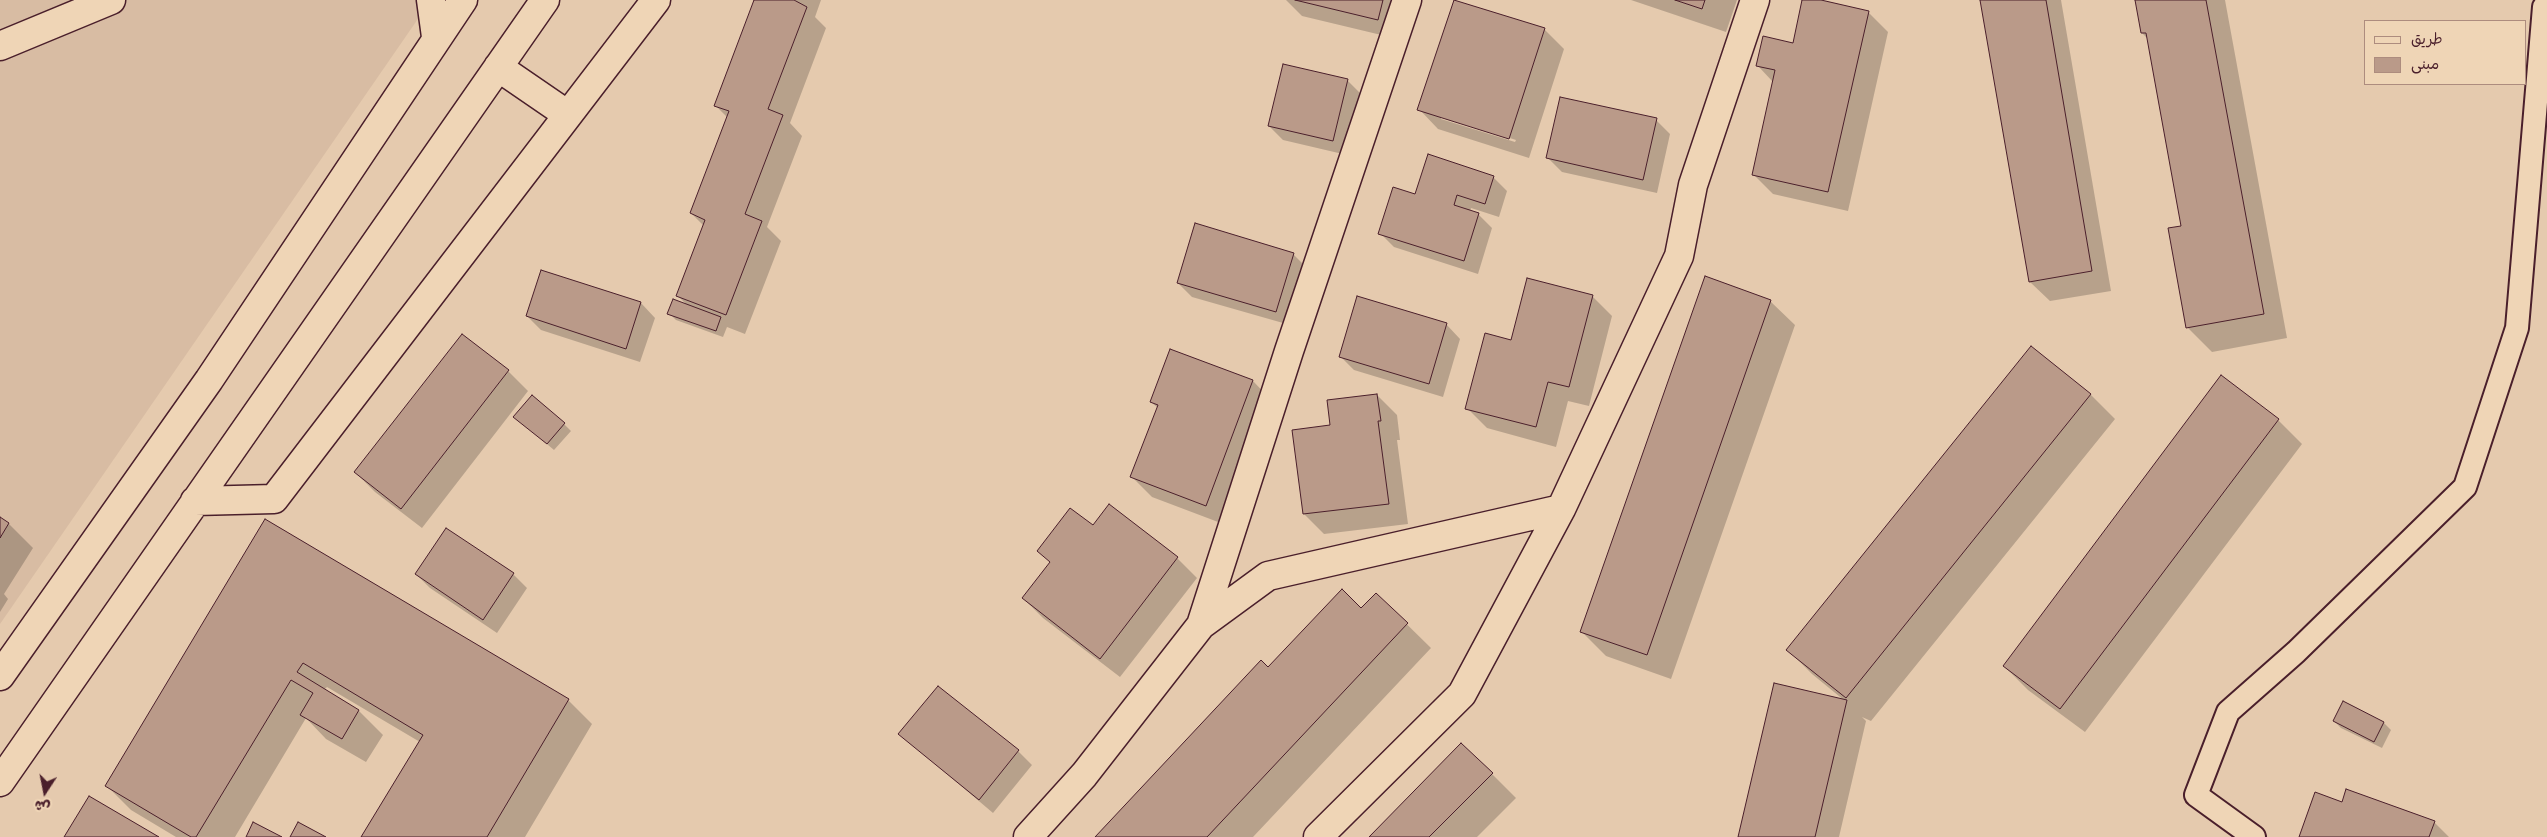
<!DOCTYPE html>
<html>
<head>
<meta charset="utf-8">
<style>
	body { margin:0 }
	#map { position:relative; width:2547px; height:837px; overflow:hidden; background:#e5caae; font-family:"Patrick Hand","Playpen Sans Arabic",sans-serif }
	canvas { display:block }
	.legend { position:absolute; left:2364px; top:20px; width:162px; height:65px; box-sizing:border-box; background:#efd5b6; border:1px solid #ad8c7e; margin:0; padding:6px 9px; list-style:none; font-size:15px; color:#4a1f2b }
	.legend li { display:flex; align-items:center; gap:10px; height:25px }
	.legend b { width:25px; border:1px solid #ad8c7e }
	.north { position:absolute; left:20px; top:767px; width:50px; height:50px; -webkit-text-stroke:4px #efd5b6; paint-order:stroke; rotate:191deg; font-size:14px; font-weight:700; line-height:20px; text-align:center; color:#4a1f2b }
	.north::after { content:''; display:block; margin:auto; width:18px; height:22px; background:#4a1f2b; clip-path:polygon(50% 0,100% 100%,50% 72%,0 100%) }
</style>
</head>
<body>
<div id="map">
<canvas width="2547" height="837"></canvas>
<ul class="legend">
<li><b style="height:6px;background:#efd5b6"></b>طريق</li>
<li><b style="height:14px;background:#ba9a89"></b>مبنى</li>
</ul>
<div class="north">ش</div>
</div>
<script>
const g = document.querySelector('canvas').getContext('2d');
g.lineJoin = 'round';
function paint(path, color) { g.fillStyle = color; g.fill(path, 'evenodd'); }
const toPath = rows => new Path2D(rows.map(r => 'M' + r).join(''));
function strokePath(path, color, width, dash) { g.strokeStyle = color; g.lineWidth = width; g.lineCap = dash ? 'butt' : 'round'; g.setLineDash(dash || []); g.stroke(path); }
const built = toPath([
	[0,0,431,0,0,624]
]);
const shadow = toPath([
	[755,0,793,0,793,8,796,0,821,0,815,17,826,28,790,123,802,136,767,227,781,241,745,334,727,327,723,337,676,320,669,313,687,305,678,296,704,226,691,213,728,118,715,105],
	[1286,0,1407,0,1398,39,1302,16],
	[1631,0,1737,0,1726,32],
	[1803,0,1815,0,1868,12,1888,32,1848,211,1773,194,1753,174,1773,82,1758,66,1794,44],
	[1982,0,2061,0,2111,291,2050,301,2030,282],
	[2136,0,2225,0,2287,338,2212,352,2187,327,2183,227,2148,39,2142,33],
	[1544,29,1564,49,1529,158,1438,129,1419,109],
	[1441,116,1516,140,1515,142,1441,119],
	[1347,80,1361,94,1347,155,1283,140,1269,126],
	[1656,120,1670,134,1657,193,1562,172,1548,158],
	[1493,177,1507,191,1499,217,1471,208,1470,212,1478,214,1492,228,1478,274,1394,247,1380,233],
	[1293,254,1307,268,1290,325,1192,297,1178,283],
	[542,271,641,303,655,318,640,362,541,330,527,316],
	[1592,296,1612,316,1589,406,1568,401,1556,447,1487,428,1467,408,1512,341],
	[1770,301,1795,325,1671,679,1606,656,1582,632],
	[1446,324,1460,339,1443,397,1354,370,1340,356],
	[462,335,508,371,528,391,422,528,375,492,355,472],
	[2031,348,2091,395,2115,419,1871,721,1862,717,1866,721,1839,837,1740,837,1845,701,1812,674,1788,650],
	[1171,350,1253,381,1272,401,1226,525,1152,497,1132,477,1158,408,1151,402],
	[1377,395,1397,415,1400,440,1397,440,1408,524,1324,534,1304,514,1332,426],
	[2278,420,2302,444,2085,732,2028,690,2004,666],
	[522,423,564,424,571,431,554,450],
	[1109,506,1177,558,1197,578,1120,677,1043,618,1023,598,1051,563,1039,551,1093,527],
	[0,519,9,524,33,548,4,594,8,599,0,612],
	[266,521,568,700,592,724,525,837,363,837,420,742,327,687,325,689,359,711,383,735,366,762,326,739,306,718,235,837,176,837,131,810,107,786],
	[416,574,513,574,527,588,497,633,430,588],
	[1376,594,1431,648,1253,837,1096,837,1268,669,1361,610],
	[2334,721,2384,723,2391,730,2382,748,2341,728],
	[900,734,1018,751,1032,765,993,813],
	[1492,774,1516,798,1477,837,1371,837],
	[2343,803,2434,822,2449,837,2300,837]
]);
const building = toPath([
	[754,0,794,0,807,7,768,109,783,115,745,214,762,221,726,315,676,296,705,220,690,213,729,111,714,106,754,0],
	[1295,0,1383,0,1378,20,1295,0],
	[1454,0,1545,28,1509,139,1417,110,1454,0],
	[1675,0,1705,0,1702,9,1675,0],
	[1802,0,1821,0,1869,11,1828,192,1752,175,1775,70,1756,66,1763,36,1793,43,1802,0],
	[1980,0,2046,0,2092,271,2029,282,1980,0],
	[2135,0,2206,0,2264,314,2186,328,2168,228,2181,226,2146,33,2141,33,2135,0],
	[1283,64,1348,79,1333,141,1268,126,1283,64],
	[1560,97,1657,118,1643,180,1546,158,1560,97],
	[1428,154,1494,176,1485,204,1457,195,1454,205,1479,213,1464,261,1378,234,1393,187,1415,194,1428,154],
	[1195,223,1294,253,1276,312,1177,283,1195,223],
	[541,270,641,302,626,349,526,316,541,270],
	[1705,276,1771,300,1647,655,1580,632,1705,276],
	[1527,278,1593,295,1569,387,1548,382,1536,427,1465,409,1485,333,1511,340,1527,278],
	[1357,296,1447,323,1429,384,1339,357,1357,296],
	[673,299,721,317,716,331,667,314,673,299],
	[462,334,509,370,401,509,354,472,462,334],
	[2031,346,2091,394,1846,698,1786,650,2031,346],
	[1170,349,1253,380,1206,506,1130,477,1158,405,1150,402,1170,349],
	[2221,375,2279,419,2060,709,2003,666,2221,375],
	[1377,394,1381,421,1378,421,1389,504,1303,514,1292,430,1330,425,1327,400,1377,394],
	[532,395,565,423,547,444,513,417,532,395],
	[1109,504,1178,557,1100,659,1022,598,1050,562,1037,551,1070,508,1093,525,1109,504],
	[0,517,9,523,0,538,0,517],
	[265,519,569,699,487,837,361,837,423,735,303,663,297,672,359,710,342,739,300,715,313,693,291,680,196,837,191,837,105,786,265,519],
	[446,528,514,573,483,620,415,574,446,528],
	[1342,589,1361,608,1376,593,1408,623,1207,837,1095,837,1261,660,1268,667,1342,589],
	[1774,683,1847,700,1815,837,1738,837,1774,683],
	[938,686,1019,750,979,800,898,734,938,686],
	[2343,701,2384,722,2374,742,2333,721,2343,701],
	[1461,743,1493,773,1429,837,1369,837,1461,743],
	[2346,789,2435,821,2429,837,2299,837,2315,792,2342,802,2346,789],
	[89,796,159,837,64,837,89,796],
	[253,822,282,837,246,837,253,822],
	[298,822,326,837,290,837,298,822]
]);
const service = toPath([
	[2254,837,2196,795,2228,712,2296,652,2465,487,2517,328,2544,7]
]);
const minor = toPath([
	[431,0,436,37],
	[0,46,111,0],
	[498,67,568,115],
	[195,501,274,499,656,0],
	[1201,625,1289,351,1407,0],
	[0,676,209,380,463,0],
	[0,782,545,0],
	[1028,837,1084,775,1201,625,1268,576,1561,509],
	[1318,837,1462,694,1561,509,1679,256,1693,185,1755,0]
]);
paint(built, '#d8bca3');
paint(shadow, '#0003');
paint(building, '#ba9a89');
strokePath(building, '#4a1f2b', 1);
strokePath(service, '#4a1f2b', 26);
strokePath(minor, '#4a1f2b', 31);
strokePath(service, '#efd5b6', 22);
strokePath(minor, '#efd5b6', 28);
</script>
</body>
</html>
